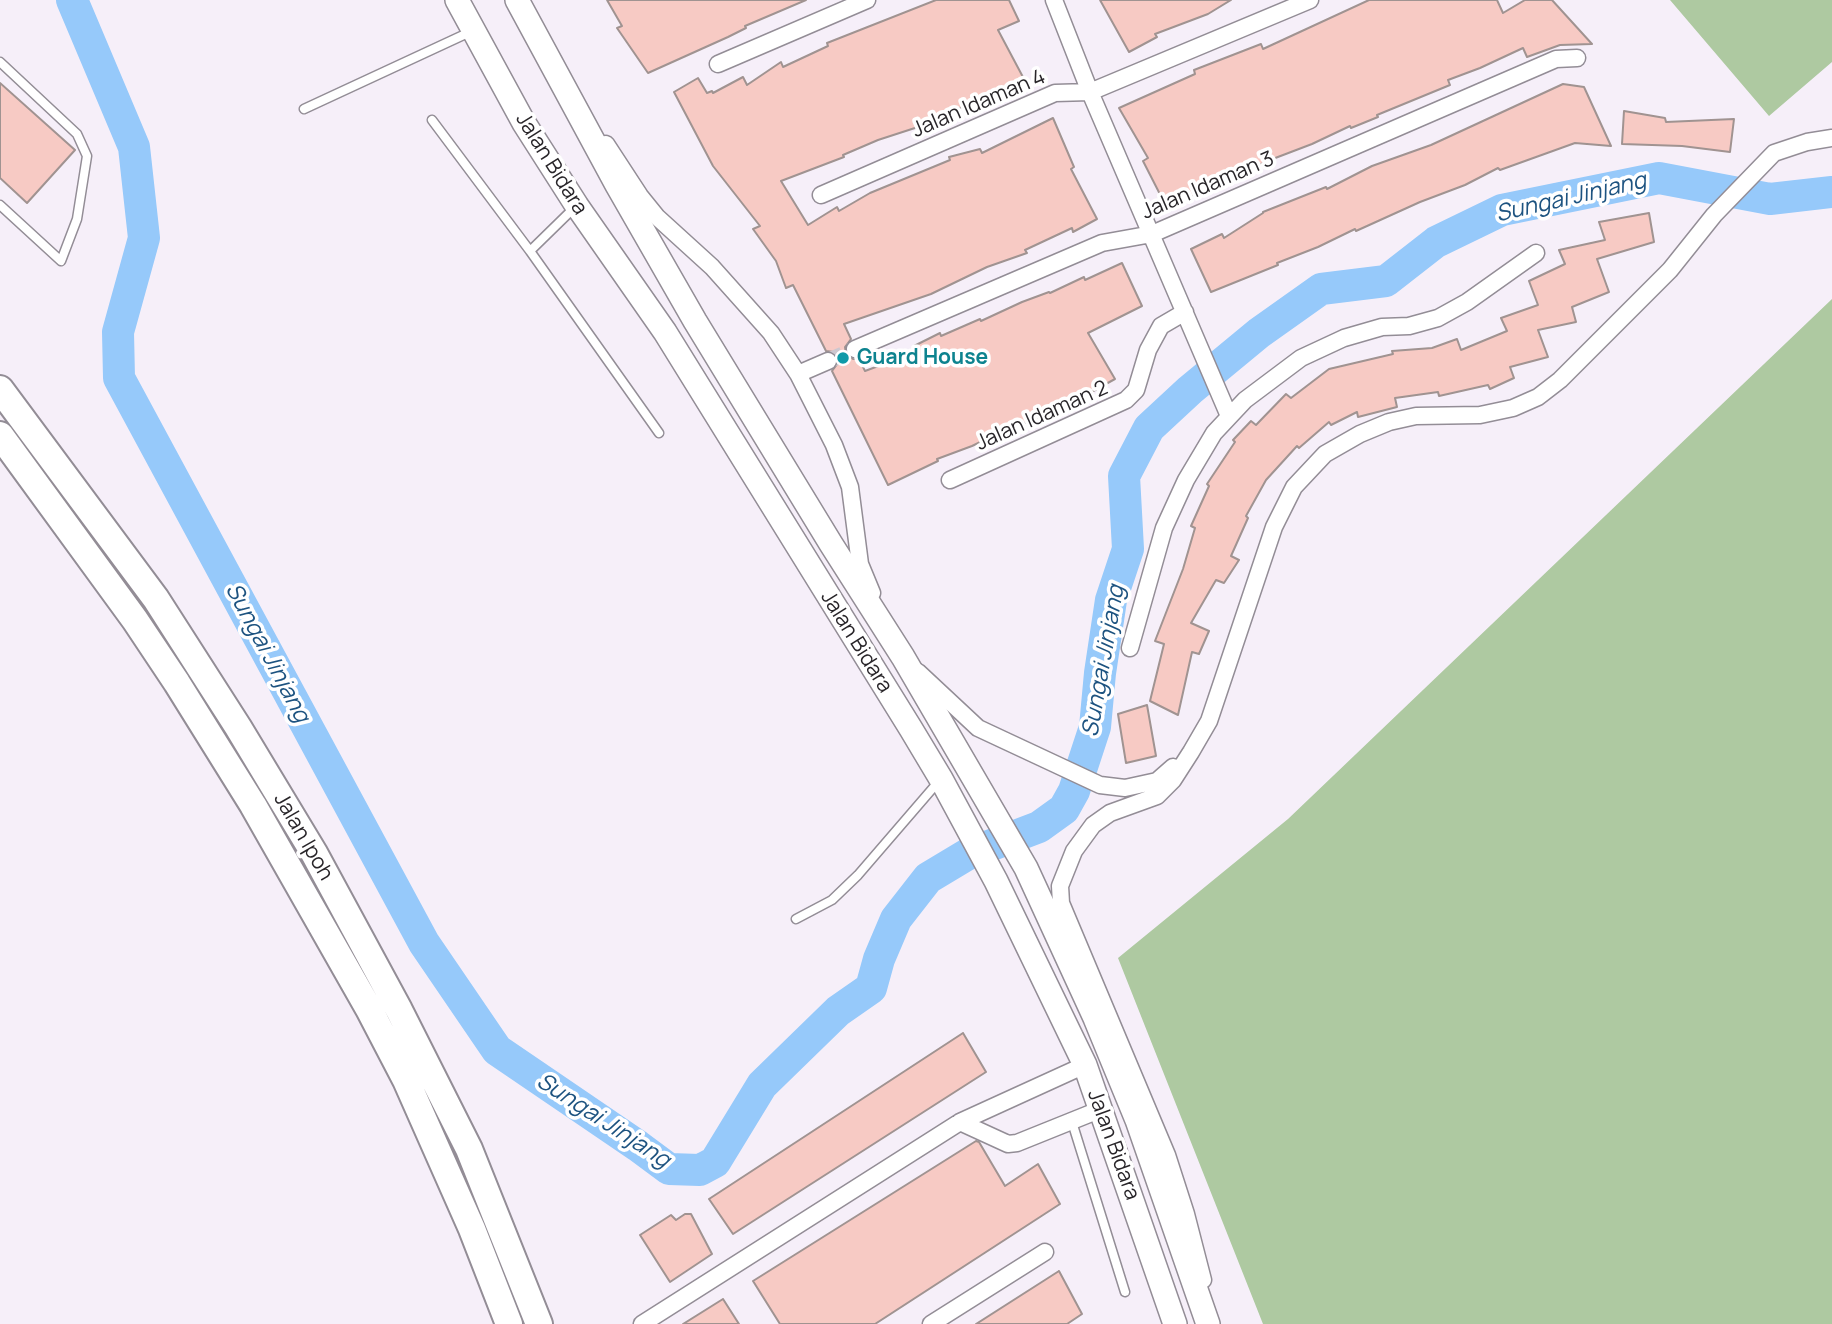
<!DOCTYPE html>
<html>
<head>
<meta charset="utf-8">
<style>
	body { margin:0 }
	canvas { display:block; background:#f6eff9 }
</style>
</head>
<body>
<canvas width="1832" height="1324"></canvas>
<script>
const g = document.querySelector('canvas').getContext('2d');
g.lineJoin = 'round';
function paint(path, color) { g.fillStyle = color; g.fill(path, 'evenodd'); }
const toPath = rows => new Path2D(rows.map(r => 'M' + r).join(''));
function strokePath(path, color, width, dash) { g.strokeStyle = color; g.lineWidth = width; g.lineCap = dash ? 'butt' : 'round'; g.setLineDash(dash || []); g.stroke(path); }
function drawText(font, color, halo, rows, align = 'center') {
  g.font = font + ' Manrope,sans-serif'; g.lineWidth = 7; g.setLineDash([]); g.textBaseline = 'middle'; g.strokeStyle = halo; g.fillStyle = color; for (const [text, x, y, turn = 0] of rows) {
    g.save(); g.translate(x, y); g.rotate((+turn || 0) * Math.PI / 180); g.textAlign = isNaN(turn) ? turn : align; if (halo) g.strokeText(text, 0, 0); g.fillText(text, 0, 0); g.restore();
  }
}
const green = toPath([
	[1670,0,1832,0,1832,62,1769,116],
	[1832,299,1832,1324,1263,1324,1118,958,1288,819]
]);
const river = toPath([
	[72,0,134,147,144,238,118,332,119,378,424,943,497,1050,638,1146,669,1169,700,1170,715,1162,762,1085,838,1011,871,988,879,959,896,919,928,878,968,854,1039,827,1064,809,1074,791,1095,727,1100,673,1111,600,1128,549,1124,476,1149,428,1190,390,1259,333,1321,289,1386,281,1436,242,1502,210,1659,178,1770,199,1832,192]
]);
const building = toPath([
	[607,0,806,0,745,26,746,28,728,37,648,73,617,28,622,26,607,0],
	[936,0,1009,0,1019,21,998,30,1024,79,951,112,917,123,918,127,878,140,843,155,844,157,781,181,808,225,837,207,839,211,870,193,950,160,949,157,980,149,982,153,1053,118,1074,167,1071,169,1097,219,1073,232,1072,228,1025,250,1027,253,987,267,931,294,844,324,851,339,845,347,846,354,853,359,859,359,865,371,916,352,914,346,940,333,941,336,980,319,981,321,1022,302,1049,292,1050,293,1084,277,1085,280,1122,263,1142,306,1088,333,1115,379,1077,400,1042,413,1043,416,1017,426,1016,425,972,446,937,459,938,461,888,485,832,371,838,363,837,356,834,352,826,351,793,285,786,288,776,261,753,229,760,226,713,166,674,92,698,78,707,93,712,91,713,93,743,77,747,85,781,62,783,67,828,46,827,43,936,0],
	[1100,0,1231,0,1208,14,1155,34,1157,37,1129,52,1100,0],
	[1369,0,1497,0,1503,13,1525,0,1552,0,1592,44,1560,45,1527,57,1523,48,1480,68,1448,80,1450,85,1377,115,1378,117,1351,128,1350,126,1312,144,1270,160,1167,208,1143,161,1148,158,1119,108,1195,74,1194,70,1261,44,1263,49,1369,0],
	[0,83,75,150,27,203,0,178,0,83],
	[1563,84,1584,87,1611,146,1575,143,1500,170,1498,168,1465,185,1420,202,1356,231,1355,229,1318,247,1277,263,1278,265,1211,292,1191,249,1222,234,1224,238,1263,213,1263,212,1326,187,1327,189,1372,166,1431,145,1563,84],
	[1624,111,1665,118,1666,122,1734,119,1730,152,1682,146,1622,144,1624,111],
	[1649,213,1654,242,1597,259,1609,292,1572,307,1576,322,1538,330,1548,357,1510,367,1514,378,1490,389,1488,385,1439,396,1438,392,1395,398,1397,407,1358,417,1357,412,1331,425,1329,422,1299,448,1297,446,1266,480,1246,516,1248,518,1231,556,1239,560,1224,583,1216,580,1191,623,1209,631,1199,654,1192,652,1178,715,1150,701,1164,644,1155,641,1183,569,1195,528,1191,526,1209,486,1207,484,1235,442,1233,440,1251,421,1256,425,1286,394,1291,398,1329,369,1393,354,1392,351,1432,348,1457,339,1461,350,1507,331,1501,318,1538,305,1529,281,1565,264,1559,250,1605,240,1599,222,1649,213],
	[1147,705,1156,756,1126,763,1118,714,1147,705],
	[963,1033,986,1072,733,1234,709,1199,963,1033],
	[976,1141,979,1142,1005,1186,1038,1164,1060,1204,875,1324,780,1324,753,1281,976,1141],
	[685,1214,691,1214,712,1254,670,1282,640,1235,671,1215,676,1220,685,1214],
	[1059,1271,1082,1314,1067,1324,976,1324,1059,1271],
	[723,1299,739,1324,683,1324,723,1299]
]);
const minorTunnel = toPath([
	[828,361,855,349]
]);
const service = toPath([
	[0,62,77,134,87,156,77,219,61,261,0,205],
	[304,109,470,32],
	[432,120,530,251,659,433],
	[530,251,574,208],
	[796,919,832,900,858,875,939,781],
	[1072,1122,1125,1292]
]);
const minor = toPath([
	[1054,0,1090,92,1229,416],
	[718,64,867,0],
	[606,144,640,196,657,217,712,267,771,333,798,374,834,445,850,487,860,564,872,593],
	[821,195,1055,93,1090,92,1310,0],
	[855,349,1102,243,1152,234,1556,59,1577,58],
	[798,374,828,361],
	[950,480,1126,400,1136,390,1148,350,1161,326,1185,312],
	[1130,648,1164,528,1186,480,1214,433,1245,400,1301,358,1344,338,1382,327,1409,326,1438,318,1467,302,1536,253],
	[918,672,978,728,1100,785,1125,788,1157,781,1173,767],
	[960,1122,1008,1144,1017,1143,1099,1110],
	[1203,1280,1186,1214,1167,1155,1061,903,1060,886,1074,851,1093,825,1110,813,1157,796,1173,780,1191,752,1209,721,1274,527,1294,487,1325,454,1360,434,1389,422,1416,416,1480,415,1513,408,1538,397,1560,380,1670,270,1714,215,1774,153,1807,142,1832,138],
	[642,1324,960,1122,1085,1065],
	[931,1324,1045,1252]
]);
const secondary = toPath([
	[457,0,524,123,577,206,665,332,911,729,941,779,996,881,1085,1065,1175,1324],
	[517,0,617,185,695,321,831,544,903,657,1026,868,1095,1018,1137,1120,1208,1324]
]);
const trunk = toPath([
	[0,389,156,599,238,727,314,853,399,1010,469,1149,539,1324],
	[0,435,135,620,177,683,253,805,369,1009,406,1080,472,1229,509,1324]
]);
const markers = [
	[843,358,7,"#0f9aa8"]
];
const streetNames = [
	["Jalan Idaman 4",979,104,-23],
	["Jalan Bidara",551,164,58],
	["Jalan Idaman 3",1208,186,-23],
	["Jalan Idaman 2",1042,416,-24],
	["Jalan Bidara",856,642,58],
	["Jalan Ipoh",303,837,60],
	["Jalan Bidara",1113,1145,70]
];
const cultureNames = [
	["Guard House",857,358]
];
const waterNames = [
	["Sungai Jinjang",1571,198,-13],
	["Sungai Jinjang",267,653,62],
	["Sungai Jinjang",1104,661,-80],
	["Sungai Jinjang",603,1121,33]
];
paint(green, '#aec9a1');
strokePath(river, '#96c9fa', 32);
paint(building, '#f7cac4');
strokePath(building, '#a09391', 2);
strokePath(minorTunnel, '#cdc7cf', 16, [16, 8]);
strokePath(service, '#938d96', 11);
strokePath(minor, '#938d96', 19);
strokePath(secondary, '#938d96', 26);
strokePath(trunk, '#938d96', 30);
strokePath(service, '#fff', 8);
strokePath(minor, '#fff', 16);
strokePath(secondary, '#fff', 23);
strokePath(trunk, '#fff', 26);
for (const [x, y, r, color] of markers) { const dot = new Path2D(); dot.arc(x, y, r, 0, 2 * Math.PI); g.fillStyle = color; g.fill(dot); strokePath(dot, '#fff', 2.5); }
drawText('21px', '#282529', '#fff', streetNames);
drawText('bold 21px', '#0d838f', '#fff', cultureNames, 'left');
drawText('italic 23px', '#1d5380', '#fff', waterNames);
</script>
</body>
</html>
